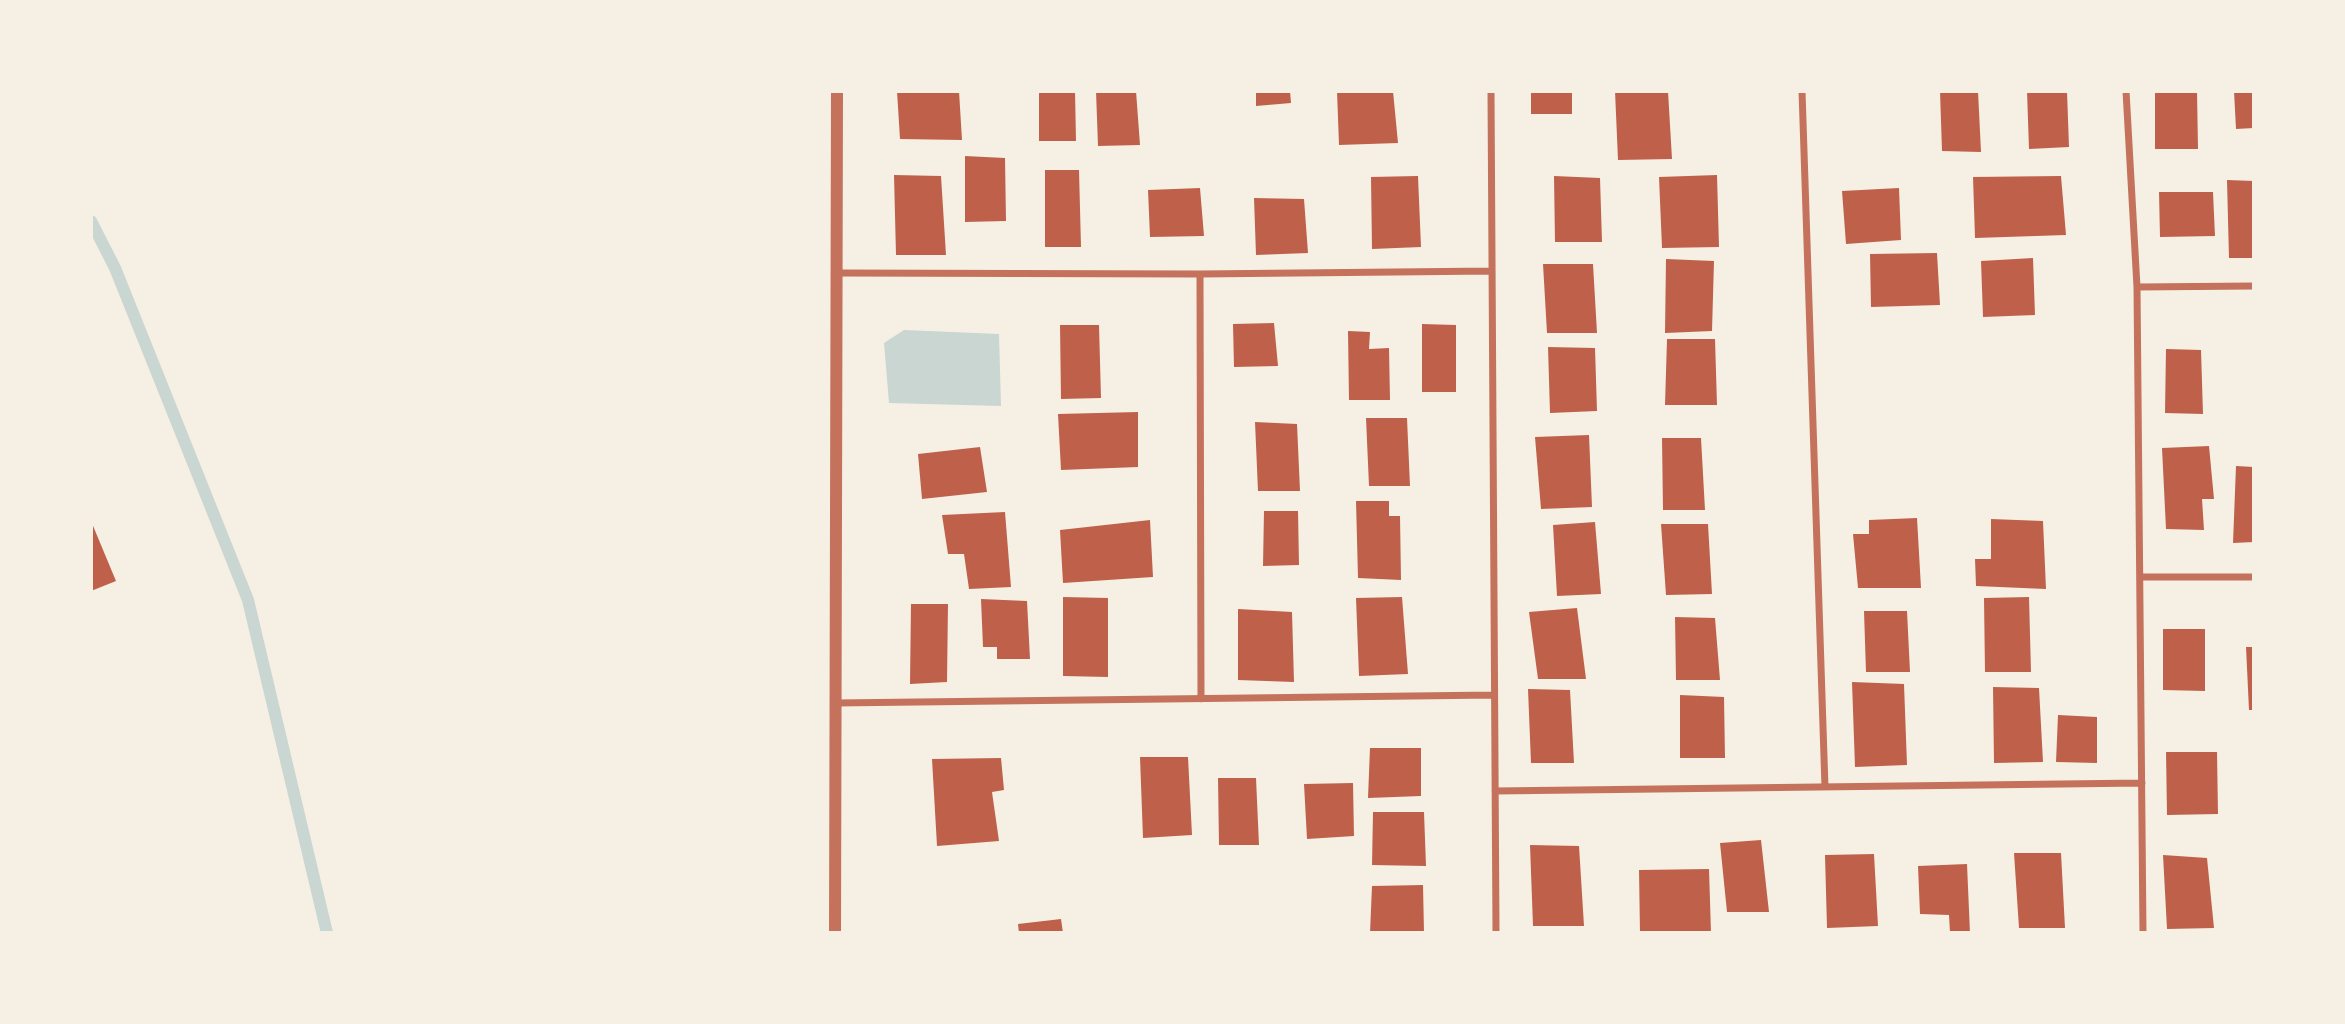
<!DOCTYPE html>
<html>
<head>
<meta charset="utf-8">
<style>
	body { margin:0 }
	#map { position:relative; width:2345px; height:1024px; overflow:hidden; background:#f6efe4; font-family:"IBM Plex Sans",sans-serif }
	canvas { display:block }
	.frame { position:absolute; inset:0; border:93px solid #f6efe4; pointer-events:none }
</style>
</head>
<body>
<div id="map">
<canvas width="2345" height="1024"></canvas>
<div class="frame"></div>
</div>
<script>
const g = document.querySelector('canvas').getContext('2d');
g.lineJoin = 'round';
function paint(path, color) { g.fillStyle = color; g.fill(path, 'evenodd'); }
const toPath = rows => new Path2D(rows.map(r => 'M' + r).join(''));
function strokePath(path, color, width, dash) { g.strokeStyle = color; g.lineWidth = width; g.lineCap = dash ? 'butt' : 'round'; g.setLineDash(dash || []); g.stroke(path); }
const water = toPath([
	[904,330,999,334,1001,406,889,403,884,343]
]);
const stream = toPath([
	[91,221,115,268,248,600,327,933]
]);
const building = toPath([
	[897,91,959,91,962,140,900,139],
	[1039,91,1075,91,1076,141,1039,141],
	[1096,91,1136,91,1140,145,1098,146],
	[1256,91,1290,91,1291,103,1256,106],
	[1337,91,1393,91,1398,143,1339,145],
	[1531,91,1572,91,1572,114,1531,114],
	[1615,91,1668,91,1672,159,1618,160],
	[1940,91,1978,91,1981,152,1942,151],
	[2027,91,2067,91,2069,147,2029,149],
	[2155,91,2197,91,2198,149,2155,149],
	[2234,91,2254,91,2254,128,2236,129],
	[965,156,1005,158,1006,221,965,222],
	[1045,170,1079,170,1081,247,1045,247],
	[894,175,941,176,946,255,896,255],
	[1717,175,1719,247,1662,248,1659,177],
	[1418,176,1421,247,1372,249,1371,177],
	[1554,176,1600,178,1602,242,1555,242],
	[2061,176,2066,235,1975,238,1973,177],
	[2227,180,2254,181,2254,258,2229,258],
	[1200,188,1204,236,1150,237,1148,190],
	[1899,188,1901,240,1846,244,1842,191],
	[2159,192,2213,192,2215,236,2160,237],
	[1254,198,1304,199,1308,253,1256,255],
	[1937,253,1940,305,1871,307,1870,254],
	[2033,258,2035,315,1983,317,1981,261],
	[1666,259,1714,261,1712,331,1665,333],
	[1543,264,1593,264,1597,333,1547,333],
	[1274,323,1278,366,1234,367,1233,324],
	[1422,324,1456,325,1456,392,1422,392],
	[1060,325,1099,325,1101,398,1061,399],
	[1348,331,1370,332,1369,349,1389,348,1390,400,1349,400],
	[1667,339,1715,339,1717,405,1665,405],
	[1548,347,1595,348,1597,411,1550,413],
	[2166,349,2201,350,2203,414,2165,413],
	[1138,412,1138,467,1061,470,1058,414],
	[1366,418,1407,418,1410,486,1369,486],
	[1255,422,1297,424,1300,491,1258,491],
	[1589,435,1592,507,1541,509,1535,437],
	[1662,438,1701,438,1705,510,1663,510],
	[2209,446,2214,499,2202,499,2204,530,2166,529,2162,448],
	[980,447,987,492,922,499,918,454],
	[2236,466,2254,467,2254,542,2233,543],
	[1356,501,1389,501,1389,516,1400,516,1401,580,1358,578],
	[1264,511,1298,511,1299,565,1263,566],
	[1005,512,1011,587,969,589,964,554,948,554,942,515],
	[1917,518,1921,588,1858,588,1853,534,1869,534,1869,520],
	[1991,519,2043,521,2046,589,1976,586,1975,559,1991,559],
	[1150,520,1153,577,1063,583,1060,530],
	[91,521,116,581,91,591],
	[1595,522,1601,594,1557,596,1553,525],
	[1661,524,1708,524,1712,594,1666,595],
	[1063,597,1108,598,1108,677,1063,676],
	[1402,597,1408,674,1359,676,1356,598],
	[2029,597,2031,672,1985,672,1984,598],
	[981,599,1027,601,1030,659,997,659,997,647,983,647],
	[911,604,948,604,947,682,910,684],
	[1577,608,1586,679,1538,679,1529,612],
	[1238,609,1292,612,1294,682,1238,680],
	[1864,611,1907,611,1910,672,1866,672],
	[1675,617,1715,618,1720,680,1676,680],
	[2163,629,2205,629,2205,691,2163,690],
	[2246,647,2254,647,2254,710,2249,710],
	[1852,682,1904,684,1907,765,1855,767],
	[1993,687,2039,688,2043,762,1994,763],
	[1528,689,1570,690,1574,763,1531,763],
	[1680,695,1724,697,1725,758,1680,758],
	[2058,715,2097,717,2097,763,2056,762],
	[1370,748,1421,748,1421,796,1368,798],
	[2166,752,2217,752,2218,814,2167,815],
	[1140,757,1188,757,1192,835,1143,838],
	[1001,758,1004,790,992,792,999,841,937,846,932,759],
	[1218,778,1256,778,1259,845,1219,845],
	[1353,783,1354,836,1307,839,1304,784],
	[1373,812,1424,812,1426,866,1372,865],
	[1761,840,1769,912,1727,912,1720,843],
	[1530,845,1579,846,1584,926,1533,926],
	[2014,853,2061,853,2065,928,2019,928],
	[1874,854,1878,926,1827,928,1825,855],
	[2163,855,2207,858,2214,928,2167,929],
	[1967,864,1970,933,1950,933,1949,915,1920,914,1918,866],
	[1709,869,1711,933,1640,933,1639,870],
	[1423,885,1424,932,1370,933,1372,886],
	[1061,919,1063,933,1019,933,1018,924]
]);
const minor = toPath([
	[1491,91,1496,933],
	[1802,91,1825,787],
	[2126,91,2137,287,2143,933],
	[836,273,1200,274,1492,271],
	[1200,274,1201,699],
	[2137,287,2254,286],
	[2140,577,2254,577],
	[836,703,1494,695],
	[1495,791,2142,783]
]);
const tertiary = toPath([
	[835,933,837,91]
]);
paint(water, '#c9d6d2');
strokePath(stream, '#c9d6d2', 12);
paint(building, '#bf614a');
strokePath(minor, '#c5725c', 7);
strokePath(tertiary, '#c5725c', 12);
</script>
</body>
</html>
